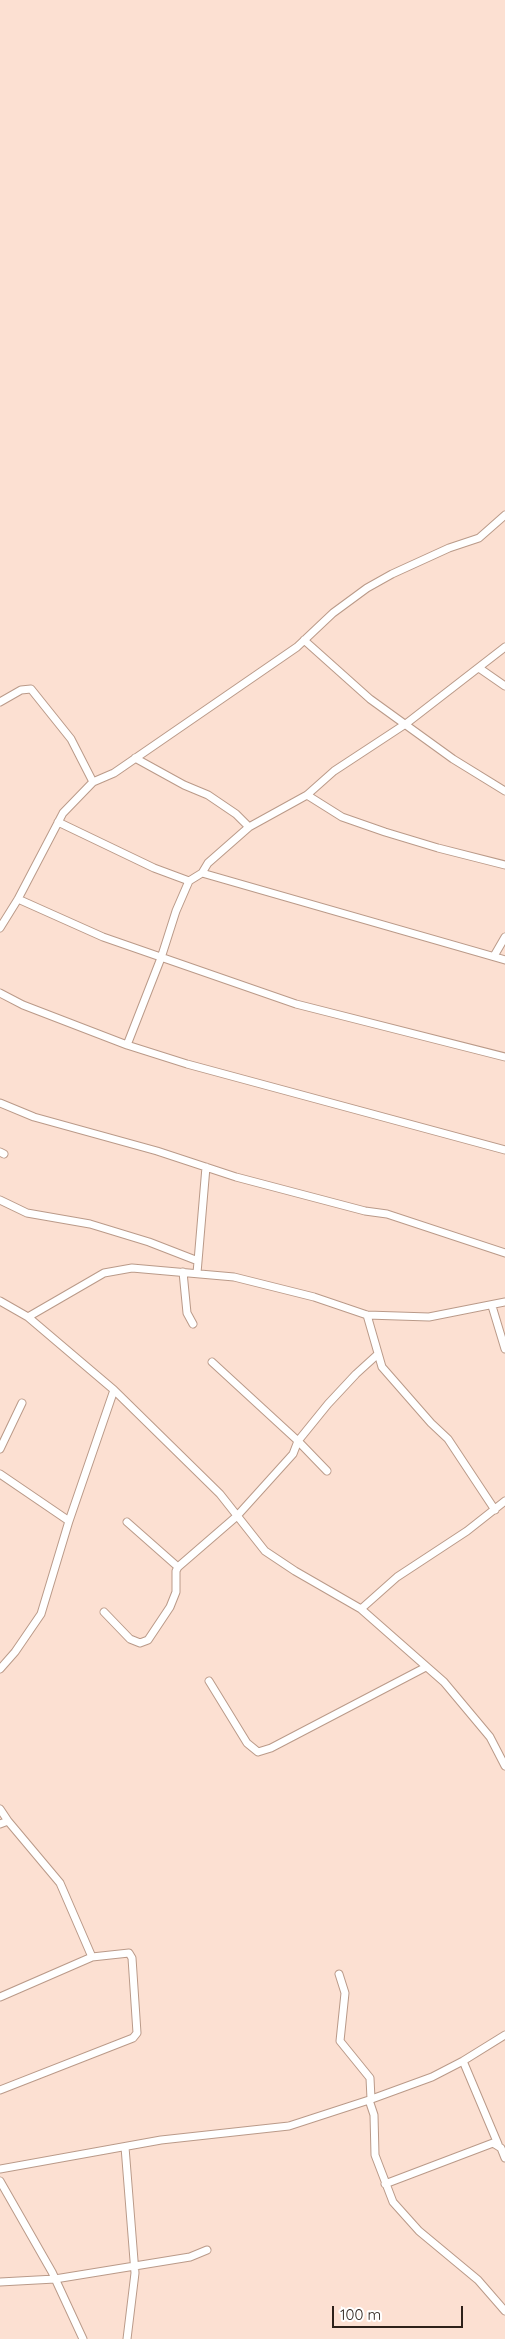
<!DOCTYPE html>
<html>
<head>
<meta charset="utf-8">
<style>
	body { margin:0 }
	#map { position:relative; width:505px; height:2339px; overflow:hidden; background:#fce0d2; font-family:Quicksand,sans-serif }
	canvas { display:block }
	.scale { position:absolute; left:332px; top:2306px; width:131px; height:22px; box-sizing:border-box; border:2px solid #2d211a; border-top:0; padding-left:6px; font-size:15px; line-height:18px; white-space:nowrap; color:#2d211a; -webkit-text-stroke:4px #fff; paint-order:stroke }
</style>
</head>
<body>
<div id="map">
<canvas width="505" height="2339"></canvas>
<div class="scale">100 m</div>
</div>
<script>
const g = document.querySelector('canvas').getContext('2d');
g.lineJoin = 'round';
const toPath = rows => new Path2D(rows.map(r => 'M' + r).join(''));
function strokePath(path, color, width, dash) { g.strokeStyle = color; g.lineWidth = width; g.lineCap = dash ? 'butt' : 'round'; g.setLineDash(dash || []); g.stroke(path); }
const minor = toPath([
	[304,640,370,699,453,759,505,791],
	[479,668,505,686],
	[0,702,21,690,31,689,71,739,93,782],
	[135,758,184,785,208,795,236,814,249,827],
	[307,795,342,817,385,832,438,848,505,865],
	[58,822,154,868,189,881],
	[202,873,505,960],
	[18,899,103,937,296,1004,505,1057],
	[0,928,18,899,63,813,93,782,114,773,297,647,333,613,367,588,392,574,449,548,479,538,505,515],
	[494,956,505,937],
	[0,993,23,1005,127,1045,187,1064,505,1150],
	[127,1045,161,958,176,911,189,881,202,873,208,863,249,827,307,795,334,771,407,723,505,647],
	[0,1103,34,1117,157,1151,236,1177,365,1211,387,1214,505,1253],
	[0,1152,4,1154],
	[0,1200,27,1213,90,1224,149,1242,198,1261],
	[183,1272,187,1313,193,1324],
	[197,1273,206,1167],
	[0,1301,28,1317,114,1390,220,1494,265,1551,295,1571,361,1609,444,1682,490,1737,505,1766],
	[492,1306,505,1349],
	[367,1315,382,1367,431,1423,448,1439,495,1510],
	[28,1317,104,1273,132,1268,234,1277,314,1297,367,1315,429,1317,505,1302],
	[0,1449,22,1403],
	[327,1471,298,1441,328,1404,356,1374,378,1354],
	[0,1474,69,1521],
	[127,1522,178,1567],
	[361,1609,397,1577,467,1531,505,1501],
	[104,1612,130,1639,140,1643,148,1640,170,1607,176,1592,176,1571,178,1567,237,1516,293,1454,298,1441,212,1362],
	[0,1669,15,1652,41,1614,69,1521,114,1390],
	[209,1681,247,1743,258,1752,271,1748,426,1667],
	[0,1809,8,1821],
	[0,1824,8,1821,60,1883,92,1957],
	[339,1974,345,1993,340,2041,370,2078,371,2099],
	[0,1997,92,1957,129,1953,132,1958,137,2033,133,2038,0,2090],
	[463,2061,498,2144],
	[369,2100,374,2115,375,2155,393,2202,419,2231,478,2280,505,2311],
	[125,2147,135,2273,127,2339],
	[0,2169,161,2140,289,2126,369,2100,432,2077,463,2061,505,2035],
	[0,2181,52,2272,83,2339],
	[385,2184,493,2143,501,2148,505,2158],
	[0,2282,55,2279,190,2257,207,2250]
]);
strokePath(minor, '#ba9a89', 9);
strokePath(minor, '#fff', 7);
</script>
</body>
</html>
